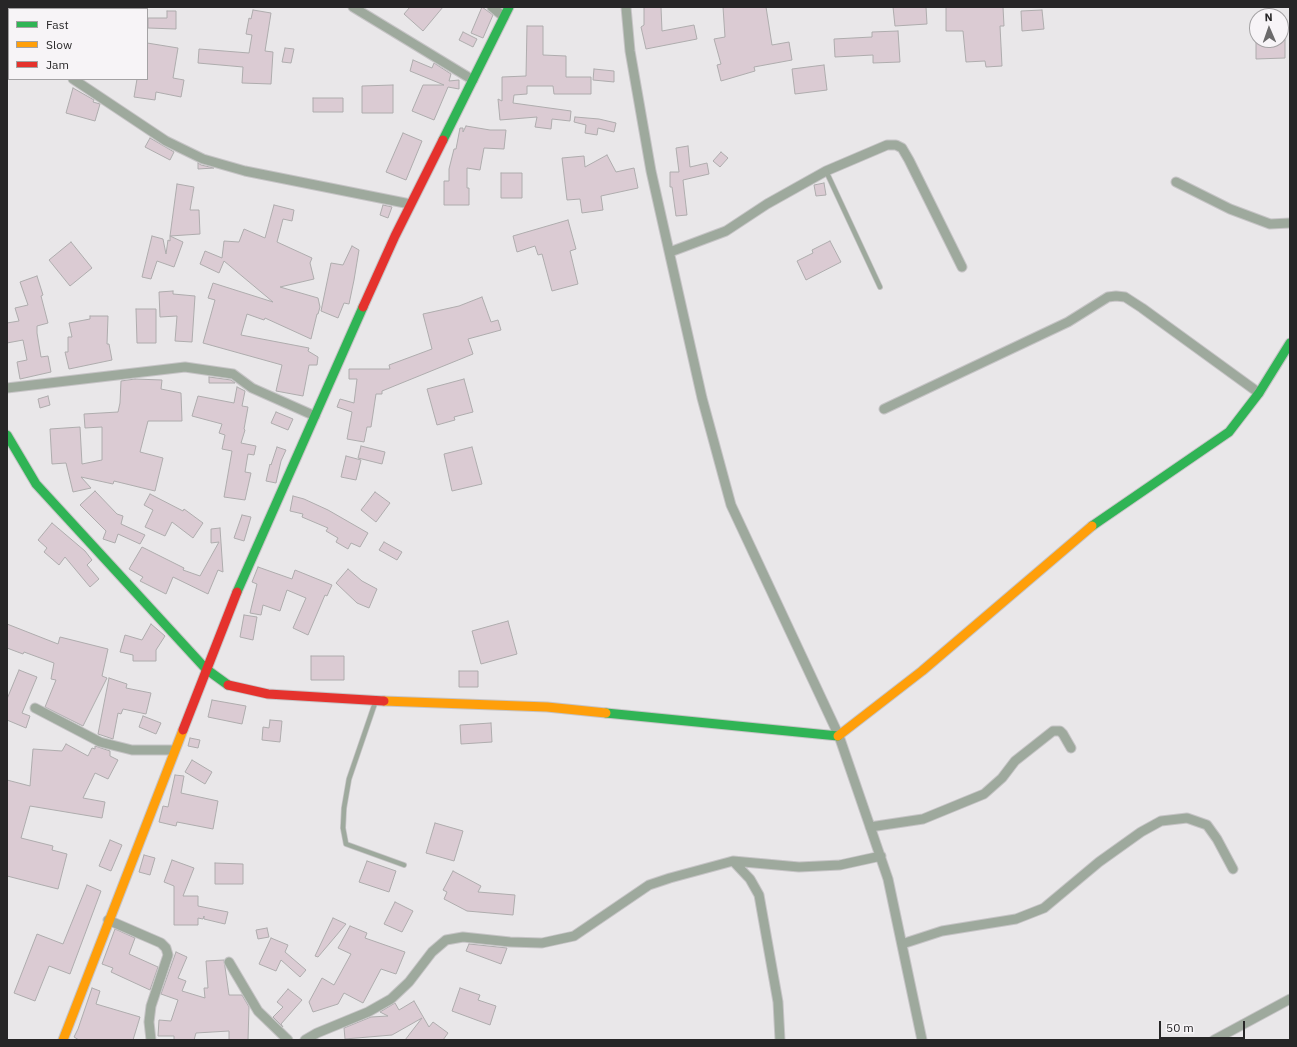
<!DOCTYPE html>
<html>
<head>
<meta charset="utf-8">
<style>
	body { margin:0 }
	#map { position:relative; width:1297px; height:1047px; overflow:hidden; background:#e9e7e9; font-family:"IBM Plex Sans",sans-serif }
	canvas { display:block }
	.frame { position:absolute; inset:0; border:8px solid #272627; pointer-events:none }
	.legend { position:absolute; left:8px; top:8px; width:140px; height:72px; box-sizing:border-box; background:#f7f4f7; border:1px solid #a4a2a4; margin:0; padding:5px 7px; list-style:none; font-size:12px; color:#272627 }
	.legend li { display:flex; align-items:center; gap:8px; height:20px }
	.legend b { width:20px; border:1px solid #a4a2a4 }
	.north { position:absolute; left:1249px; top:8px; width:40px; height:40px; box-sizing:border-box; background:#f7f4f7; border:1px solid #a4a2a4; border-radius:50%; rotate:358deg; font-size:11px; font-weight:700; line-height:16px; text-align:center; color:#272627 }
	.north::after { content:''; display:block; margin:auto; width:14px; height:18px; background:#6b6a6b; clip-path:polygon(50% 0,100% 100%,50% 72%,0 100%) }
	.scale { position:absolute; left:1159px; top:1021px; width:86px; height:18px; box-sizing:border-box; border:2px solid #272627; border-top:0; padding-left:5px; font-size:12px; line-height:14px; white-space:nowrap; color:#272627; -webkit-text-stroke:3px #f7f4f7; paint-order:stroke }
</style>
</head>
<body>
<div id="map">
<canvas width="1297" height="1047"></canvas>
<div class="frame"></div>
<ul class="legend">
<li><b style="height:5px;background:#30b455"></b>Fast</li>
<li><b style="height:5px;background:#ff9f0a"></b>Slow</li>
<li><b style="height:5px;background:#e5322d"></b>Jam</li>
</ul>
<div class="north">N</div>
<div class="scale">50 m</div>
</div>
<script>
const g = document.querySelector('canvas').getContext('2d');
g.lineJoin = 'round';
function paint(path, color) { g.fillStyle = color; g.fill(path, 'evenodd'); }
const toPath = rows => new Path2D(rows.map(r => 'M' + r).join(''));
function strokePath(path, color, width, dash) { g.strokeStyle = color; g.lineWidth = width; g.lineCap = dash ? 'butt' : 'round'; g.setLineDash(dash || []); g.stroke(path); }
const building = toPath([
	[410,7,443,7,423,31,404,14,410,7],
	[482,7,493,15,483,38,471,33,482,7],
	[644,7,661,7,662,31,694,25,697,39,646,49,641,27,644,25,644,7],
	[723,7,766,7,772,45,789,42,792,60,754,67,755,71,721,81,717,65,721,64,714,39,725,37,723,7],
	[893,7,926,7,927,24,895,26,893,7],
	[946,7,1003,7,1004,26,1000,26,1002,66,986,67,985,61,966,62,963,31,946,31,946,7],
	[253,10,271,13,265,51,273,52,271,84,242,83,243,67,198,63,199,49,249,53,252,35,246,34,249,18,251,19,253,10],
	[1042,10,1044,29,1022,31,1021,11,1042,10],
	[167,11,176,11,176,29,148,28,148,18,167,18,167,11],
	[527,26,543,26,543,55,566,56,566,77,591,77,591,94,554,94,553,86,527,86,527,94,514,95,513,103,571,111,570,121,552,119,551,129,535,127,537,117,500,120,498,99,502,101,502,77,526,76,527,26],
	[898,31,900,62,873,63,873,55,835,57,834,39,872,37,872,32,898,31],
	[463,32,477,39,473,47,459,40,463,32],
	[1285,40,1285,58,1256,59,1256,41,1285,40],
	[147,43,178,48,173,78,184,80,181,97,156,92,155,100,134,97,137,79,147,79,147,43],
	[285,48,294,49,291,63,282,62,285,48],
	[413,60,432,68,434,63,451,74,449,81,459,80,459,89,448,87,434,120,412,111,423,85,444,85,410,71,413,60],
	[824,65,827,90,795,94,792,69,824,65],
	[594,69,614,71,614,82,593,80,594,69],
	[393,85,393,113,362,113,362,86,393,85],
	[73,88,94,100,93,102,100,104,95,121,66,113,73,88],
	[313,98,343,98,343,112,313,112,313,98],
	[575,117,599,119,616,123,614,132,598,128,597,135,585,133,586,125,574,122,575,117],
	[466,126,490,130,506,130,504,149,484,148,480,170,467,168,467,188,469,188,469,205,444,205,444,181,449,181,449,169,454,149,456,149,460,128,463,128,463,132,466,126],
	[403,133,422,141,406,180,386,172,403,133],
	[150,138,174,152,170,160,145,147,150,138],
	[688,146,690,167,707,163,709,174,683,180,687,215,676,216,672,187,670,187,670,172,679,172,676,148,688,146],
	[721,152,728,158,720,167,713,161,721,152],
	[607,155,616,172,634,168,638,188,601,196,603,210,582,213,580,199,567,200,562,158,584,156,585,167,607,155],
	[198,163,201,165,214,168,198,169,198,163],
	[501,173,522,173,522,198,501,198,501,173],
	[824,183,826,195,816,196,814,185,824,183],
	[177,184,194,187,190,210,199,210,200,234,170,236,177,184],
	[274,205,294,210,292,221,283,219,277,242,312,258,310,263,314,279,280,287,318,298,320,307,318,314,317,314,311,339,265,318,264,320,247,314,241,335,309,348,308,351,318,357,317,365,309,365,303,396,276,391,282,365,203,343,215,300,208,298,213,283,273,302,224,261,219,273,200,264,205,251,222,258,224,241,239,242,244,229,265,238,274,205],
	[383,205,392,207,388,218,380,215,383,205],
	[568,220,576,249,570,251,578,284,552,291,542,254,538,255,535,246,517,252,513,236,568,220],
	[152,236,163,239,166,254,168,240,170,241,170,236,183,242,174,267,157,261,151,279,142,277,152,236],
	[830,241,841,262,806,280,797,261,813,253,812,250,830,241],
	[71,242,92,268,70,286,49,260,71,242],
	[352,246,359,250,354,280,349,304,344,303,338,318,321,311,331,263,343,265,352,246],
	[37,276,43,295,41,296,48,323,37,326,37,333,41,357,48,356,51,372,20,379,17,362,27,360,23,340,7,343,7,323,19,321,15,308,28,305,20,282,37,276],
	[173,291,173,294,195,296,192,342,175,341,177,316,160,317,159,292,173,291],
	[482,297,491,322,498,320,501,330,468,339,473,354,382,391,382,394,376,394,371,427,367,427,364,442,347,439,352,412,337,407,340,399,354,403,357,379,349,379,349,369,390,369,389,365,432,349,423,314,459,306,482,297],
	[136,309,156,309,156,343,137,343,136,309],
	[90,316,108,316,107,344,109,344,112,360,69,369,65,352,68,352,68,337,72,337,69,323,90,319,90,316],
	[209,377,231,380,235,383,209,383,209,377],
	[135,379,162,380,161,389,181,393,182,421,148,421,140,452,163,458,155,491,114,481,113,484,81,477,91,488,73,492,66,463,52,464,50,429,80,427,82,464,102,460,102,427,85,428,84,414,118,412,120,403,121,381,135,379],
	[464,379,473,412,454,417,455,420,437,425,427,389,464,379],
	[237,387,245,391,242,406,248,407,244,429,245,430,241,443,256,446,254,455,248,454,245,472,251,473,245,500,224,497,232,451,222,449,225,435,219,433,222,424,192,416,198,396,234,403,237,387],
	[48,396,50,405,40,408,38,399,48,396],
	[276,412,293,419,288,430,271,423,276,412],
	[361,446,385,452,382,464,358,458,361,446],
	[277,447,286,450,281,461,276,483,266,481,270,464,271,465,277,447],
	[472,447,482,484,452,491,444,454,472,447],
	[346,456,361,460,356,480,341,477,346,456],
	[95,491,117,514,123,516,121,524,145,535,140,544,118,534,115,543,103,539,106,531,80,505,95,491],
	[375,492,390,503,376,522,361,510,375,492],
	[150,494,183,511,184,509,203,523,193,538,172,522,165,536,145,527,153,510,144,505,150,494],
	[293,496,304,499,328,510,368,533,360,547,351,543,348,549,336,542,338,538,326,531,328,528,302,517,303,514,290,511,293,496],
	[242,515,251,517,244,541,234,538,242,515],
	[52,523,85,551,92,560,87,565,99,579,90,587,65,557,59,565,44,552,47,548,38,540,52,523],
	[220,528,223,572,218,570,208,594,173,577,166,594,140,581,143,577,129,569,142,547,184,568,183,570,200,576,219,542,211,543,211,529,220,528],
	[384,542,402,552,397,560,379,550,384,542],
	[258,567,292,579,295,570,332,585,327,596,325,595,308,635,293,628,306,598,287,590,280,611,263,605,261,615,250,613,257,584,252,582,258,567],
	[348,569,362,581,377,589,369,608,357,603,336,583,348,569],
	[244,615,257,617,253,640,240,637,244,615],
	[508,621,517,654,481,664,472,631,508,621],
	[7,624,58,644,60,637,108,649,102,676,107,678,83,726,45,707,56,680,51,679,54,663,24,652,23,654,7,648,7,624],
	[151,624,165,636,156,650,156,661,133,661,133,655,120,652,125,635,142,640,151,624],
	[311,656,344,656,344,680,311,680,311,656],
	[19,670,37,677,22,713,30,716,26,728,7,720,7,699,19,670],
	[459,671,478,671,478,687,459,687,459,671],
	[109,678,127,684,126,688,151,693,146,714,123,709,121,714,118,713,113,739,98,734,109,678],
	[212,700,246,706,242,724,208,717,212,700],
	[143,716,161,723,156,734,139,727,143,716],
	[270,720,282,721,280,742,262,740,263,727,269,728,270,720],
	[491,723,492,742,461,744,460,725,491,723],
	[190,738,200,740,198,748,188,746,190,738],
	[66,744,88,756,92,748,95,749,95,746,110,751,110,756,118,760,108,779,95,773,83,798,105,802,102,818,30,806,21,838,53,846,52,850,67,854,58,889,7,876,7,780,30,786,33,749,62,751,66,744],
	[192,760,212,772,205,784,185,772,192,760],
	[175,775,184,776,181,793,218,801,213,829,177,822,176,826,159,822,163,806,168,807,175,775],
	[435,823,463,831,454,861,426,853,435,823],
	[110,840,122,845,111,871,99,866,110,840],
	[144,855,155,858,150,875,139,872,144,855],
	[172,860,194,868,183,896,198,896,198,906,228,912,225,924,204,919,204,916,203,919,198,918,198,925,174,925,174,886,164,882,172,860],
	[367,861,396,871,389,892,359,882,367,861],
	[215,863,243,864,243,884,215,884,215,863],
	[453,871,481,886,478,892,515,895,513,915,467,911,444,899,447,892,443,890,453,871],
	[87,885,101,891,70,974,49,966,35,1001,14,993,37,934,63,944,87,885],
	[395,902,413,911,402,932,384,924,395,902],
	[333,918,346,924,318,957,315,956,333,918],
	[350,926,367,933,365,938,405,952,396,974,381,969,363,1003,344,993,338,1004,313,1012,309,1002,322,978,334,985,351,954,338,948,350,926],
	[267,928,269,937,258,939,256,930,267,928],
	[115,929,135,938,129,954,158,967,150,990,111,972,113,968,102,964,115,929],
	[271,938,288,945,285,952,306,970,300,977,281,960,276,971,259,964,271,938],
	[469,944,507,948,501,964,466,951,469,944],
	[176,952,187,957,178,978,186,981,182,991,205,998,204,988,208,988,206,961,224,960,229,995,242,995,249,1007,248,1040,229,1040,229,1031,196,1033,194,1040,174,1040,174,1036,158,1036,159,1020,171,1021,178,1000,161,994,176,952],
	[92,988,100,991,96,1004,140,1017,133,1040,79,1040,74,1037,78,1029,92,988],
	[460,988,480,995,478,1000,496,1006,490,1025,452,1011,460,988],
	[288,989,302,1000,281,1024,283,1027,273,1017,283,1007,277,1002,288,989],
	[414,1001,429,1027,433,1022,448,1033,443,1040,405,1040,422,1018,392,1035,345,1039,344,1028,371,1017,388,1016,380,1012,395,1003,399,1010,414,1001]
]);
const lane = toPath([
	[826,171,880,287],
	[375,703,349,779,344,808,343,828,346,844,404,865]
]);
const street = toPath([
	[353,7,473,80],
	[492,7,504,17],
	[626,7,630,51,651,171,702,398,731,505,839,736,888,879,922,1040],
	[7,24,9,26],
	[73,79,166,141,203,159,245,171,410,204],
	[1176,182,1230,209,1270,224,1290,223],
	[670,252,726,231,767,204,826,171,887,145,896,145,902,148,909,160,962,267],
	[7,388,185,367,233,374,252,388,315,416],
	[884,409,1068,322,1108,297,1116,296,1125,297,1142,308,1259,393],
	[35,708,100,742,132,750,174,750],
	[870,827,923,819,984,794,1002,778,1015,761,1053,731,1060,731,1063,734,1071,748],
	[733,861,750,879,759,895,778,1002,780,1040],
	[108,920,161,943,166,948,168,955,151,1006,149,1022,151,1040],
	[902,944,942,931,1016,919,1044,908,1099,862,1141,832,1161,821,1187,818,1207,825,1217,839,1233,869],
	[229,962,258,1011,288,1040],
	[305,1040,317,1033,368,1012,391,999,409,982,432,952,446,940,463,937,510,942,542,943,574,936,649,885,670,878,733,861,799,867,840,865,881,856],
	[1214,1040,1290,999]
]);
const fast = toPath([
	[443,140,509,7],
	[7,435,36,484,206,669,228,685],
	[1092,526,1229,432,1259,393,1290,343],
	[237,592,363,307],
	[606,713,838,736]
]);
const slow = toPath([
	[384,701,547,707,606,713],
	[838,736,922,671,1092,526],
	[63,1040,183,730]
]);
const jam = toPath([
	[363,307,395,236,443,140],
	[228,685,268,694,384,701],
	[183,730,237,592]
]);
paint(building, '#dbcbd3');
strokePath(building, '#aeacad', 1);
strokePath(lane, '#c6c4c6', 6);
strokePath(street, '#c6c4c6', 11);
strokePath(fast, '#c6c4c6', 11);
strokePath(slow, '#c6c4c6', 11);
strokePath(jam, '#c6c4c6', 11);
strokePath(lane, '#9ea99d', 4.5);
strokePath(street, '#9ea99d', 9);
strokePath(fast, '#30b455', 9);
strokePath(slow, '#ff9f0a', 9);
strokePath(jam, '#e5322d', 9);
</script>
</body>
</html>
